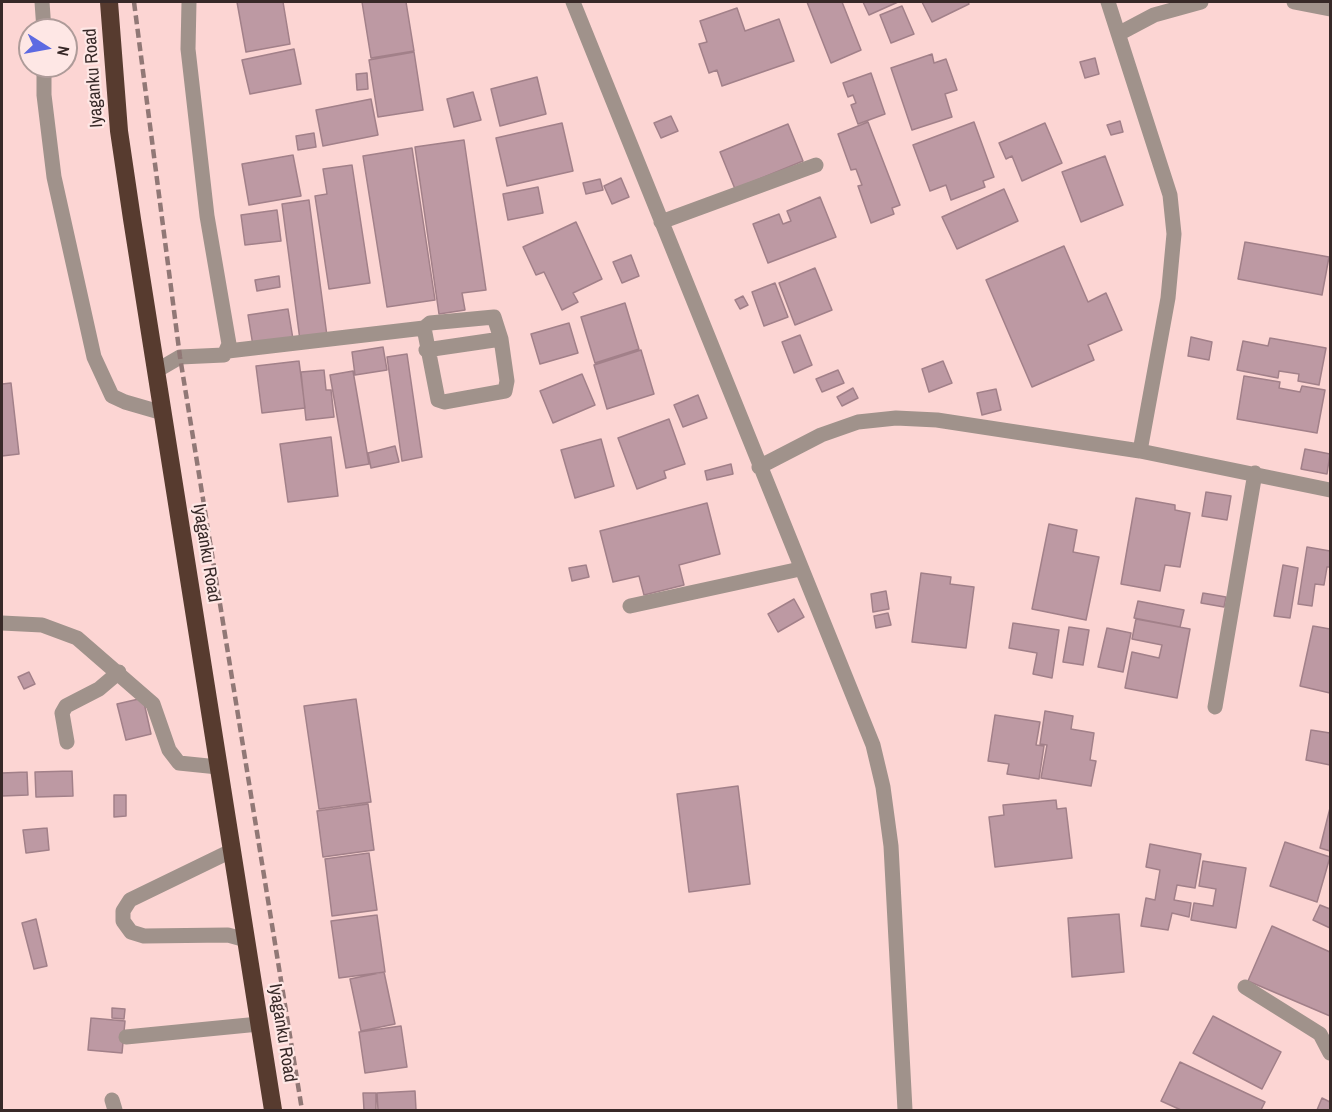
<!DOCTYPE html>
<html>
<head>
<meta charset="utf-8">
<style>
	body { margin:0 }
	#map { position:relative; width:1332px; height:1112px; overflow:hidden; background:#fcd5d3; font-family:"Archivo Narrow",sans-serif }
	canvas { display:block }
	.frame { position:absolute; inset:0; border:3px solid #372928; pointer-events:none }
	.north { position:absolute; left:18px; top:18px; width:60px; height:60px; box-sizing:border-box; background:#fee7e5; border:2px solid #ae9b99; border-radius:50%; rotate:101deg; font-size:16px; font-weight:700; line-height:24px; text-align:center; color:#372928 }
	.north::after { content:''; display:block; margin:auto; width:21px; height:27px; background:#5d6ae2; clip-path:polygon(50% 0,100% 100%,50% 72%,0 100%) }
</style>
</head>
<body>
<div id="map">
<canvas width="1332" height="1112"></canvas>
<div class="frame"></div>
<div class="north">N</div>
</div>
<script>
const g = document.querySelector('canvas').getContext('2d');
g.lineJoin = 'round';
function paint(path, color) { g.fillStyle = color; g.fill(path, 'evenodd'); }
const toPath = rows => new Path2D(rows.map(r => 'M' + r).join(''));
function strokePath(path, color, width, dash) { g.strokeStyle = color; g.lineWidth = width; g.lineCap = dash ? 'butt' : 'round'; g.setLineDash(dash || []); g.stroke(path); }
function drawText(font, color, halo, rows, align = 'center') {
  g.font = font + ' "Archivo Narrow",sans-serif'; g.lineWidth = 4.5; g.setLineDash([]); g.textBaseline = 'middle'; g.strokeStyle = halo; g.fillStyle = color; for (const [text, x, y, turn = 0] of rows) {
    g.save(); g.translate(x, y); g.rotate((+turn || 0) * Math.PI / 180); g.textAlign = isNaN(turn) ? turn : align; if (halo) g.strokeText(text, 0, 0); g.fillText(text, 0, 0); g.restore();
  }
}
const building = toPath([
	[237,2,283,2,290,44,246,52,237,2],
	[362,2,406,2,414,51,371,58,362,2],
	[807,2,842,2,861,50,831,63,807,2],
	[863,2,898,2,869,15,863,2],
	[922,2,968,2,969,4,932,22,922,2],
	[902,6,914,34,891,43,880,15,902,6],
	[737,8,745,31,779,19,794,61,722,86,717,70,709,73,699,44,707,42,700,21,737,8],
	[294,49,301,84,250,94,242,60,294,49],
	[414,52,423,110,378,117,369,60,414,52],
	[932,54,934,63,946,59,957,90,945,94,952,117,912,130,891,68,932,54],
	[1095,58,1099,74,1085,78,1080,62,1095,58],
	[367,73,368,89,357,90,356,74,367,73],
	[871,73,885,114,858,124,851,105,856,103,853,95,848,97,843,83,871,73],
	[537,77,546,114,500,126,491,89,537,77],
	[473,92,481,120,454,127,447,99,473,92],
	[371,99,378,135,323,146,316,110,371,99],
	[671,116,678,131,661,138,654,123,671,116],
	[1120,121,1123,132,1111,135,1107,125,1120,121],
	[868,122,900,205,892,208,894,214,871,223,858,186,862,185,856,169,851,170,838,134,868,122],
	[974,122,994,177,983,181,985,187,951,200,946,185,930,191,913,145,974,122],
	[562,123,573,171,507,186,496,138,562,123],
	[1045,123,1062,163,1022,181,1012,156,1006,159,999,143,1045,123],
	[788,124,803,161,735,189,720,152,788,124],
	[314,133,316,147,298,150,296,136,314,133],
	[464,140,486,290,462,293,465,310,439,314,415,147,464,140],
	[412,148,435,300,387,307,363,156,412,148],
	[293,155,301,196,249,205,242,164,293,155],
	[1105,156,1123,205,1081,222,1062,172,1105,156],
	[352,165,370,283,329,289,315,196,327,194,323,169,352,165],
	[621,178,629,197,612,204,604,186,621,178],
	[600,179,603,190,586,194,583,183,600,179],
	[538,187,543,213,508,220,503,194,538,187],
	[1004,189,1018,221,957,249,942,217,1004,189],
	[820,197,836,237,768,263,753,224,779,214,783,224,791,221,787,211,820,197],
	[309,200,327,336,300,340,282,204,309,200],
	[277,210,281,241,245,245,241,215,277,210],
	[576,222,602,279,573,293,578,302,562,310,544,272,536,275,523,247,576,222],
	[1245,242,1329,257,1322,295,1238,279,1245,242],
	[1064,246,1088,302,1106,293,1122,330,1088,345,1094,360,1032,387,986,280,1064,246],
	[631,255,639,276,622,283,613,262,631,255],
	[815,268,832,310,795,325,779,283,815,268],
	[279,276,280,287,257,291,255,280,279,276],
	[775,283,788,317,764,326,752,292,775,283],
	[743,296,748,305,740,309,735,300,743,296],
	[625,303,639,349,595,363,581,317,625,303],
	[288,309,293,339,253,346,248,315,288,309],
	[569,323,578,353,540,364,531,334,569,323],
	[800,335,812,365,794,373,782,342,800,335],
	[1191,337,1212,342,1209,360,1188,356,1191,337],
	[1270,338,1326,348,1319,385,1298,381,1299,374,1279,371,1278,378,1237,370,1243,341,1268,346,1270,338],
	[383,347,387,370,355,375,352,352,383,347],
	[641,350,654,394,607,409,594,365,641,350],
	[407,354,422,457,402,461,387,357,407,354],
	[299,361,305,408,262,413,256,366,299,361],
	[943,361,952,383,929,392,922,369,943,361],
	[324,370,326,390,331,390,334,417,306,420,301,372,324,370],
	[838,370,844,383,822,392,816,379,838,370],
	[353,371,369,464,346,468,330,375,353,371],
	[582,374,595,405,553,423,540,391,582,374],
	[1244,376,1280,382,1279,388,1300,392,1302,386,1325,390,1317,433,1237,419,1244,376],
	[11,383,19,454,2,456,2,384,11,383],
	[853,388,858,398,842,406,837,397,853,388],
	[996,389,1001,410,982,415,977,393,996,389],
	[698,395,707,418,683,427,674,405,698,395],
	[669,419,685,464,664,471,666,478,637,489,618,438,669,419],
	[331,437,338,496,288,502,280,444,331,437],
	[601,439,614,486,575,498,561,450,601,439],
	[395,446,399,462,371,468,368,453,395,446],
	[1305,449,1330,454,1327,474,1301,469,1305,449],
	[731,464,733,474,707,480,705,471,731,464],
	[1206,492,1231,496,1227,520,1202,516,1206,492],
	[1136,498,1175,505,1175,510,1190,513,1180,567,1165,565,1160,591,1121,584,1136,498],
	[707,503,720,554,679,565,684,585,644,595,639,576,613,582,600,531,707,503],
	[1049,524,1077,530,1073,552,1099,557,1086,620,1032,609,1049,524],
	[1330,545,1330,567,1327,567,1324,585,1315,584,1312,606,1298,604,1307,547,1330,551,1330,545],
	[586,565,589,577,572,581,569,568,586,565],
	[1283,565,1298,568,1290,618,1274,616,1283,565],
	[921,573,951,577,950,584,974,587,966,648,912,642,921,573],
	[886,591,889,609,873,612,871,594,886,591],
	[1203,593,1226,597,1224,607,1201,603,1203,593],
	[794,599,804,617,778,632,768,614,794,599],
	[1138,601,1184,610,1180,627,1134,618,1138,601],
	[888,613,891,625,876,628,874,616,888,613],
	[1136,619,1190,629,1177,698,1125,688,1132,652,1159,658,1162,645,1132,639,1136,619],
	[1013,623,1059,630,1052,678,1033,674,1037,653,1009,648,1013,623],
	[1313,626,1330,629,1330,693,1300,686,1313,626],
	[1069,627,1089,630,1083,665,1063,662,1069,627],
	[1107,628,1131,633,1123,672,1098,667,1107,628],
	[29,672,35,684,24,689,18,677,29,672],
	[143,698,151,734,126,740,117,704,143,698],
	[356,699,371,802,319,809,304,706,356,699],
	[1045,711,1073,716,1071,729,1094,733,1090,760,1096,761,1091,786,1041,778,1047,745,1040,744,1045,711],
	[995,715,1040,722,1036,745,1044,746,1039,779,1007,774,1009,764,988,761,995,715],
	[1311,730,1330,733,1330,765,1306,760,1311,730],
	[72,771,73,796,36,797,35,772,72,771],
	[27,772,28,795,2,796,2,773,27,772],
	[738,786,750,884,689,892,677,794,738,786],
	[114,795,126,795,126,816,114,817,114,795],
	[1056,800,1057,809,1066,808,1072,858,995,867,989,817,1004,815,1003,805,1056,800],
	[368,804,374,850,323,857,317,811,368,804],
	[1330,808,1330,851,1320,848,1330,808],
	[47,828,49,850,26,853,23,830,47,828],
	[1285,842,1330,857,1317,902,1270,886,1285,842],
	[1150,844,1201,854,1195,888,1177,885,1174,900,1191,903,1189,917,1172,913,1168,930,1141,926,1146,898,1155,900,1160,870,1146,867,1150,844],
	[369,853,377,910,332,916,325,859,369,853],
	[1203,861,1246,868,1236,928,1191,920,1194,903,1213,906,1216,889,1199,886,1203,861],
	[1320,905,1330,909,1330,928,1313,920,1320,905],
	[1119,914,1124,972,1072,977,1068,918,1119,914],
	[377,915,385,972,339,978,331,921,377,915],
	[36,919,47,966,34,969,22,923,36,919],
	[1272,926,1330,952,1330,1016,1248,981,1272,926],
	[384,972,395,1024,361,1031,350,979,384,972],
	[112,1008,125,1009,124,1019,112,1018,112,1008],
	[1213,1016,1281,1052,1262,1089,1193,1053,1213,1016],
	[91,1018,125,1021,122,1053,88,1050,91,1018],
	[401,1026,407,1067,365,1073,359,1032,401,1026],
	[1180,1062,1265,1102,1261,1110,1181,1110,1161,1101,1180,1062],
	[415,1091,416,1110,378,1110,377,1093,415,1091],
	[363,1093,376,1093,376,1110,364,1110,363,1093],
	[1322,1098,1330,1102,1330,1110,1317,1110,1322,1098]
]);
const minor = toPath([
	[42,2,44,30],
	[573,2,873,745,883,787,891,846,905,1110],
	[1108,2,1170,195,1174,234,1168,298,1140,451],
	[1294,2,1330,9],
	[1120,33,1154,15,1201,2],
	[44,66,44,95,54,177,94,357,112,396,125,402,163,413],
	[661,222,816,165],
	[426,350,501,339],
	[228,351,424,328,430,323,494,317,501,339,507,381,505,391,444,402,438,400,424,328],
	[156,371,180,357,224,355,229,344,207,216,188,49,189,2],
	[759,467,821,435,858,422,896,418,937,420,1140,451,1330,490],
	[630,606,800,569],
	[2,623,42,625,77,638,153,704,169,750,179,763,218,767],
	[1215,707,1255,473],
	[67,742,62,713,66,706,99,689,119,672],
	[231,851,130,900,123,911,123,921,131,932,144,936,228,935,246,940],
	[1245,987,1320,1034,1330,1053],
	[126,1037,259,1024],
	[112,1100,115,1110]
]);
const highway = toPath([
	[109,2,119,131,132,219,273,1110]
]);
const rail = toPath([
	[134,2,180,357,302,1110]
]);
const streetNames = [
	["Iyaganku Road",94,78,-94],
	["Iyaganku Road",206,553,81],
	["Iyaganku Road",282,1033,81]
];
paint(building, '#bd99a3');
strokePath(building, '#a28089', 1.5);
strokePath(minor, '#a0928b', 15);
strokePath(highway, '#573b2f', 18);
strokePath(rail, '#917876', 4.5, [9, 4.5]);
drawText('18px', '#372928', '#fee7e5', streetNames);
</script>
</body>
</html>
